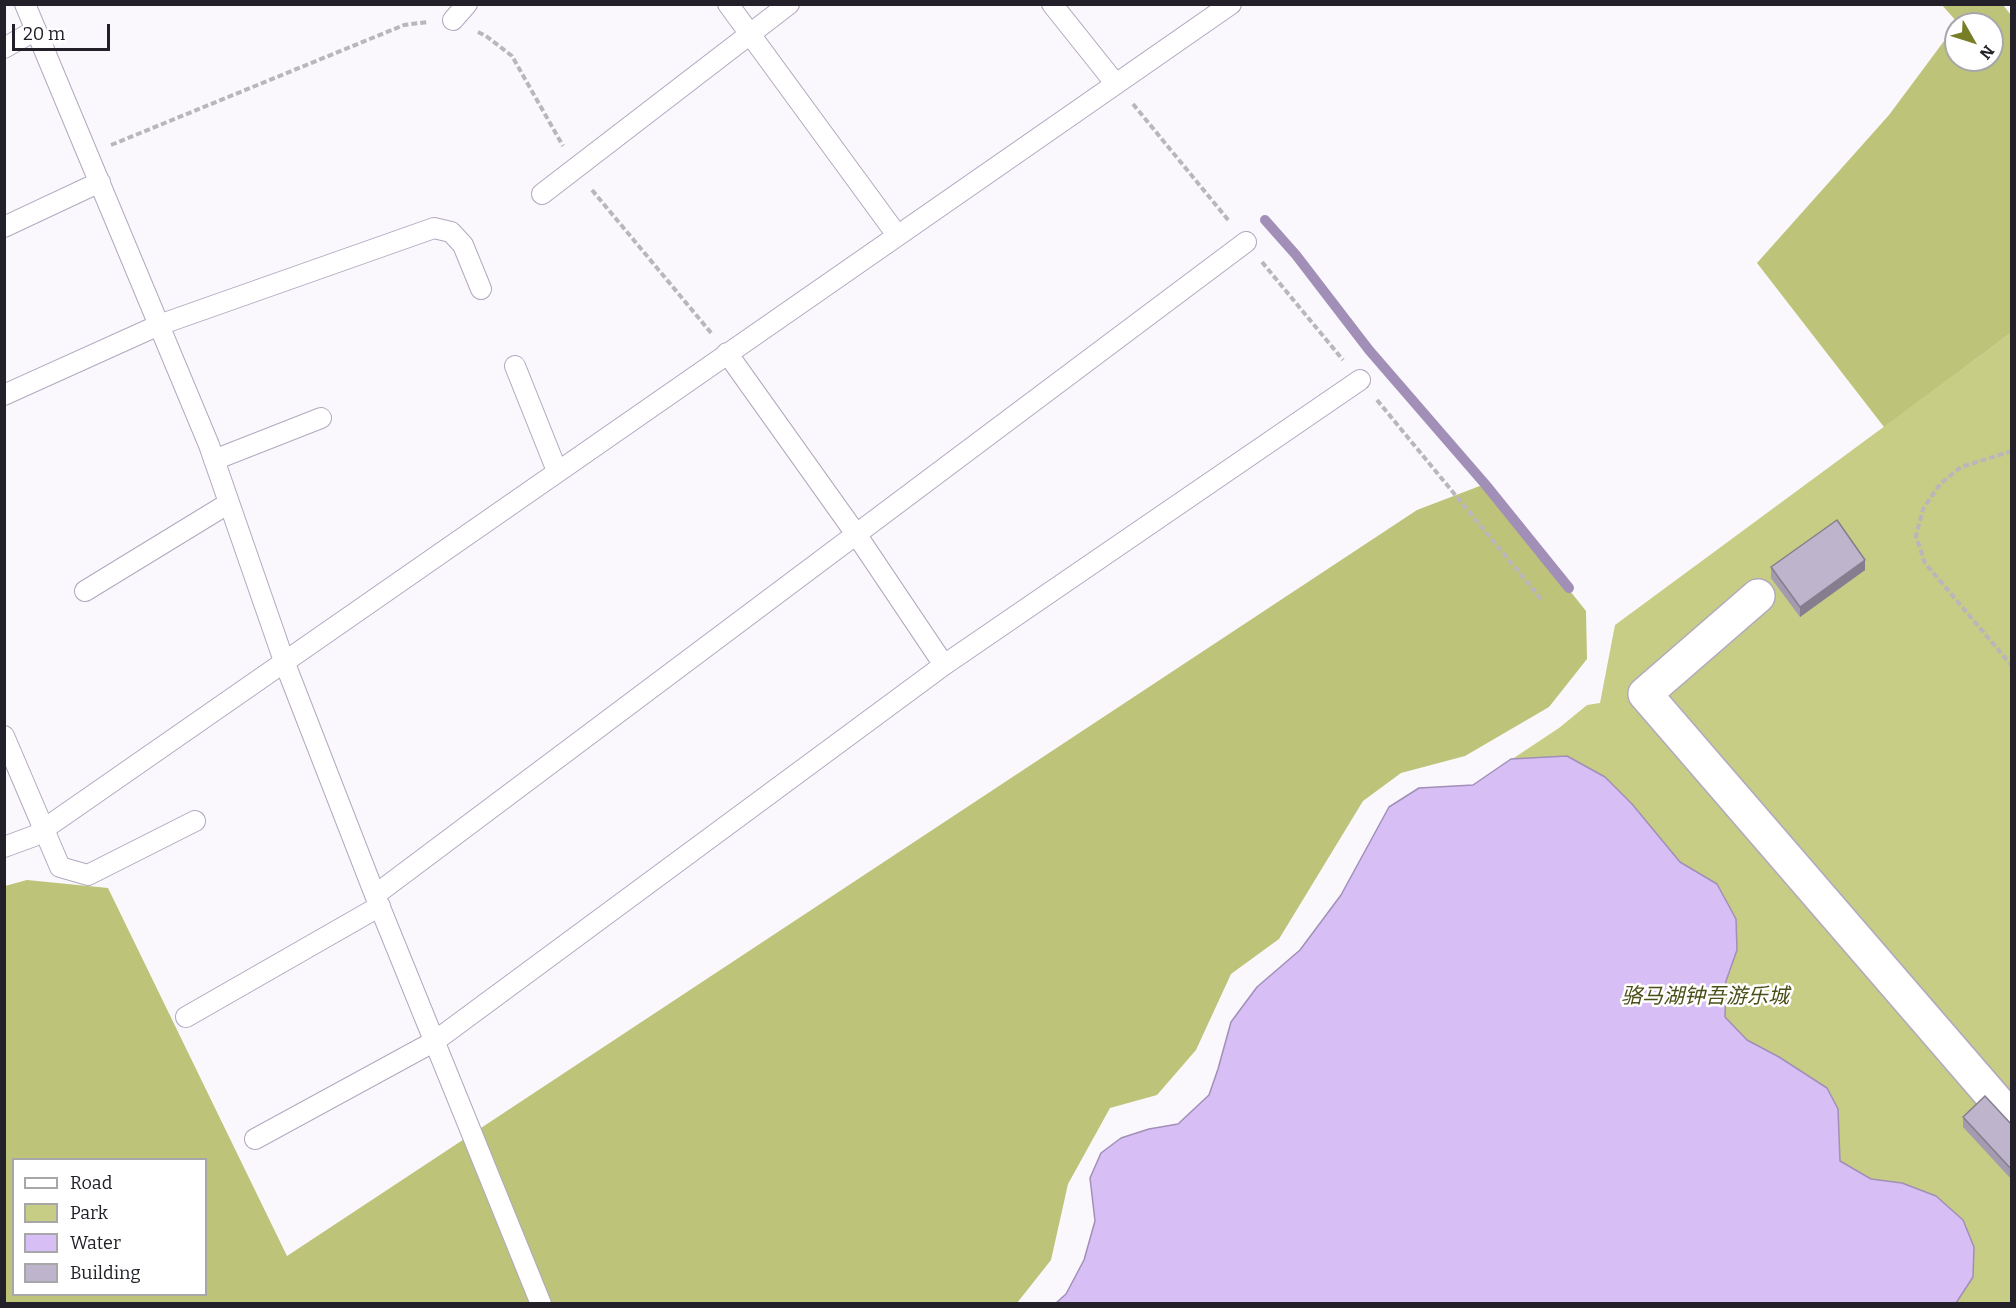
<!DOCTYPE html>
<html>
<head>
<meta charset="utf-8">
<style>
	body { margin:0 }
	#map { position:relative; width:2016px; height:1308px; overflow:hidden; background:#faf8fd; font-family:Bitter,serif }
	canvas { display:block }
	.frame { position:absolute; inset:0; border:6px solid #242029; pointer-events:none }
	.legend { position:absolute; left:12px; top:1158px; width:195px; height:138px; box-sizing:border-box; background:#fff; border:2px solid #a7a6a9; margin:0; padding:8px 10px; list-style:none; font-size:18px; color:#242029 }
	.legend li { display:flex; align-items:center; gap:12px; height:30px }
	.legend b { width:30px; border:2px solid #a7a6a9 }
	.north { position:absolute; left:1944px; top:12px; width:60px; height:60px; box-sizing:border-box; background:#fff; border:2px solid #a7a6a9; border-radius:50%; rotate:129deg; font-size:16px; font-weight:700; line-height:24px; text-align:center; color:#242029 }
	.north::after { content:''; display:block; margin:auto; width:21px; height:27px; background:#787d27; clip-path:polygon(50% 0,100% 100%,50% 72%,0 100%) }
	.scale { position:absolute; left:12px; top:24px; width:98px; height:27px; box-sizing:border-box; border:3px solid #242029; border-top:0; padding-left:8px; font-size:18px; line-height:21px; white-space:nowrap; color:#242029; -webkit-text-stroke:4px #fff; paint-order:stroke }
</style>
</head>
<body>
<div id="map">
<canvas width="2016" height="1308"></canvas>
<div class="frame"></div>
<ul class="legend">
<li><b style="height:8px;background:#fff"></b>Road</li>
<li><b style="height:16px;background:#c7cd84"></b>Park</li>
<li><b style="height:16px;background:#d7bff5"></b>Water</li>
<li><b style="height:16px;background:#beb4cb"></b>Building</li>
</ul>
<div class="north">N</div>
<div class="scale">20 m</div>
</div>
<script>
const g = document.querySelector('canvas').getContext('2d');
g.lineJoin = 'round';
function paint(path, color) { g.fillStyle = color; g.fill(path, 'evenodd'); }
const toPath = rows => new Path2D(rows.map(r => 'M' + r).join(''));
function strokePath(path, color, width, dash) { g.strokeStyle = color; g.lineWidth = width; g.lineCap = dash ? 'butt' : 'round'; g.setLineDash(dash || []); g.stroke(path); }
function drawText(font, color, halo, rows, align = 'center') {
  g.font = font + ' Bitter,"Noto Sans SC",serif'; g.lineWidth = 5; g.setLineDash([]); g.textBaseline = 'middle'; g.strokeStyle = halo; g.fillStyle = color; for (const [text, x, y, turn = 0] of rows) {
    g.save(); g.translate(x, y); g.rotate((+turn || 0) * Math.PI / 180); g.textAlign = isNaN(turn) ? turn : align; if (halo) g.strokeText(text, 0, 0); g.fillText(text, 0, 0); g.restore();
  }
}
const green = toPath([
	[2011,333,2011,1303,1056,1304,1066,1294,1084,1260,1095,1221,1090,1178,1101,1153,1121,1138,1149,1129,1178,1124,1209,1095,1218,1069,1231,1022,1257,987,1300,950,1341,895,1389,807,1419,788,1473,785,1559,728,1587,705,1600,703,1615,625]
]);
const forest = toPath([
	[1942,5,2003,5,2011,15,2011,333,1884,427,1757,263,1889,115,1956,25,1956,60,1992,60,1992,24,1956,24,1957,22],
	[1485,484,1586,611,1587,659,1549,707,1465,756,1401,773,1363,801,1279,939,1231,974,1196,1050,1157,1095,1110,1108,1068,1184,1051,1260,1017,1303,5,1304,5,886,27,880,108,888,287,1256,1417,510],
	[14,1160,206,1160,206,1294,14,1294]
]);
const water = toPath([
	[1567,756,1605,777,1632,804,1680,862,1717,884,1736,919,1737,950,1726,981,1725,1017,1747,1040,1779,1057,1827,1088,1838,1109,1840,1161,1871,1179,1902,1183,1936,1196,1963,1220,1974,1247,1973,1277,1956,1303,1056,1303,1066,1294,1084,1260,1095,1221,1090,1178,1101,1153,1121,1138,1149,1129,1178,1124,1209,1095,1218,1069,1231,1022,1257,987,1300,950,1341,895,1389,807,1419,788,1473,785,1511,759,1567,756]
]);
const stream = toPath([
	[1265,220,1296,255,1369,350,1485,484,1569,588]
]);
const path = toPath([
	[478,32,486,36,512,56,563,146],
	[1133,104,1229,221],
	[111,145,404,25,428,22],
	[592,190,712,334],
	[1262,262,1343,360],
	[1377,400,1541,599],
	[2012,451,1961,467,1940,484,1923,509,1916,536,1925,563,2012,666]
]);
const lane = toPath([
	[25,4,209,445,284,661,375,895,541,1304],
	[728,4,897,235],
	[1052,4,1115,83],
	[453,20,467,4],
	[4,48,36,30],
	[542,194,789,4],
	[4,227,100,182],
	[727,353,856,534,944,665],
	[515,366,557,471],
	[4,395,159,325,434,228,451,232,463,245,481,289],
	[214,460,321,418],
	[85,591,229,503],
	[4,736,60,867,88,875,195,821],
	[4,847,34,836,1231,4],
	[375,895,1246,242],
	[186,1017,380,906],
	[255,1139,435,1041,944,665,1360,380]
]);
const street = toPath([
	[1758,596,1645,694,2012,1119]
]);
const wall = toPath([
	[1771,567,1865,570,1800,617,1771,578],
	[1963,1117,2012,1125,2012,1180,1963,1127]
]);
const shadedWall = toPath([
	[1865,560,1865,570,1800,617,1800,607]
]);
const building = toPath([
	[1837,520,1865,560,1800,607,1771,567,1837,520],
	[1985,1096,2012,1125,2012,1170,1963,1117,1985,1096]
]);
const parkNames = [
	["骆马湖钟吾游乐城",1705,997]
];
paint(green, '#c7cd84');
paint(forest, '#bdc378');
paint(water, '#d7bff5');
strokePath(water, '#a18fb8', 1.5);
strokePath(stream, '#a18fb8', 10);
strokePath(lane, '#b2a8bf', 22);
strokePath(street, '#b2a8bf', 36);
strokePath(path, '#b9b6bc', 4, [6, 3]);
strokePath(lane, '#fff', 20);
strokePath(street, '#fff', 33);
paint(wall, '#a39baf');
paint(shadedWall, '#857e8e');
paint(building, '#beb4cb');
strokePath(building, '#857e8e', 1.5);
drawText('italic 21px', '#4b4e16', '#fff', parkNames);
</script>
</body>
</html>
